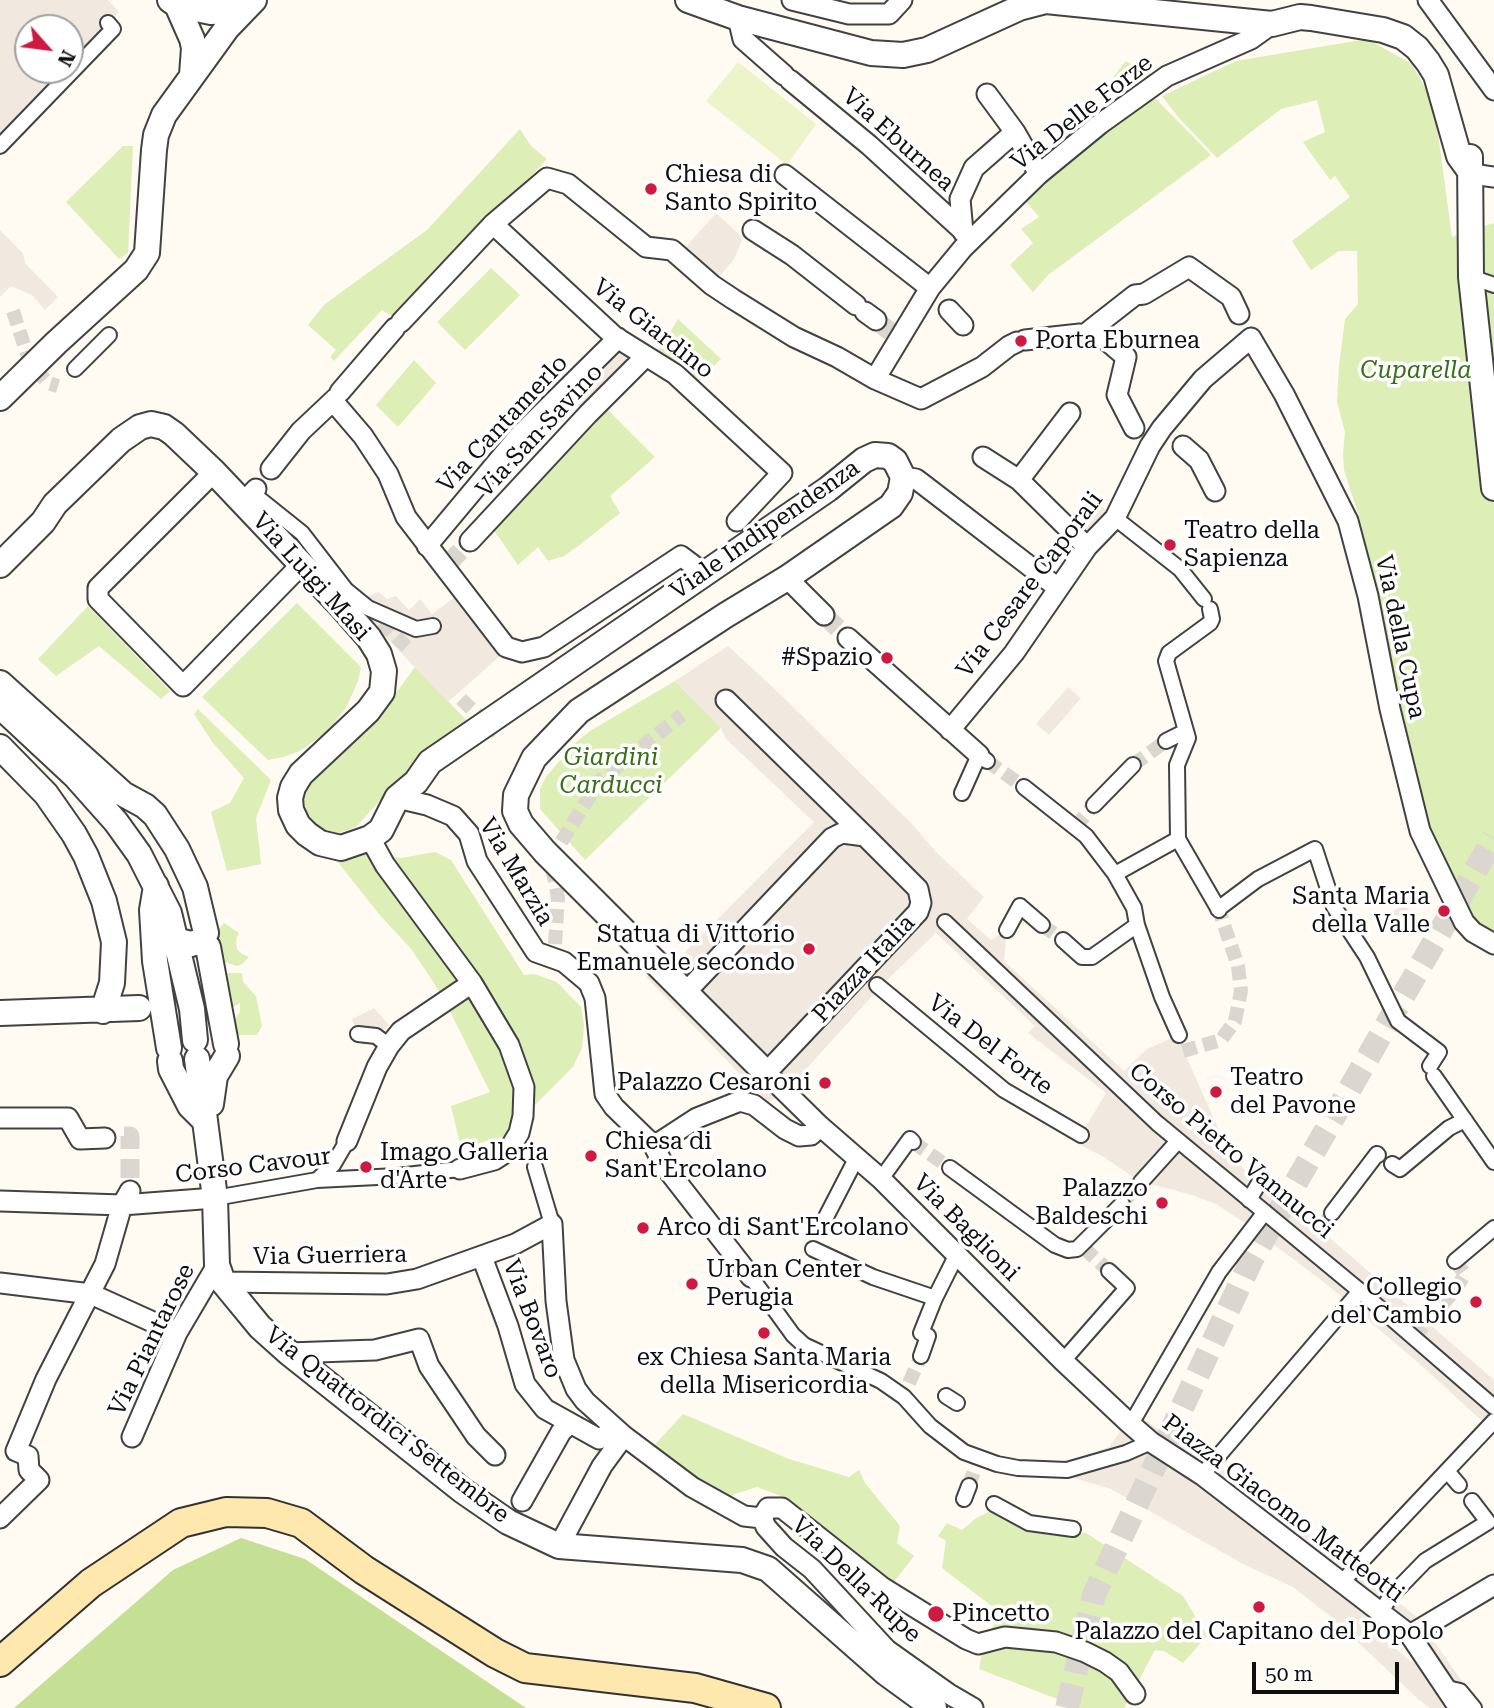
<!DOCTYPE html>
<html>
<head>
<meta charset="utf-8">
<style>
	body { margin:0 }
	#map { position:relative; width:1494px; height:1708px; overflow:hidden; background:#fffaf2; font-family:"Roboto Serif",serif }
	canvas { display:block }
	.north { position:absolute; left:14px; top:14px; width:70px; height:70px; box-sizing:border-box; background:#fff; border:2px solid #9f9f9f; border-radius:50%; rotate:118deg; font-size:19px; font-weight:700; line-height:28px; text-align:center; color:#0f0f0f }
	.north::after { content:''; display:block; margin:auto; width:24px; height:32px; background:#ce1940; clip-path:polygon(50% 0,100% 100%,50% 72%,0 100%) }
	.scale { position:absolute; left:1252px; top:1662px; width:147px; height:32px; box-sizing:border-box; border:4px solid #0f0f0f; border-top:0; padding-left:9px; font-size:21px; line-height:24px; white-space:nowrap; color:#0f0f0f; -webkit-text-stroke:5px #fff; paint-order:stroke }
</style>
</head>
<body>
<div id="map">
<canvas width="1494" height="1708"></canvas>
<div class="north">N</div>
<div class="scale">50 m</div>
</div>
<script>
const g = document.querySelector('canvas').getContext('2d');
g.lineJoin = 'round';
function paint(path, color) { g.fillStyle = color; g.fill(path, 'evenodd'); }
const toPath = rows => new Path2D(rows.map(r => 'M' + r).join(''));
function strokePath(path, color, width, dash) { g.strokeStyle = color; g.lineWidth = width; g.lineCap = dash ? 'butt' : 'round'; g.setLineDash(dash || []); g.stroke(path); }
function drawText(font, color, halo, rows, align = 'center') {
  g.font = font + ' "Roboto Serif",serif'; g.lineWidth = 7; g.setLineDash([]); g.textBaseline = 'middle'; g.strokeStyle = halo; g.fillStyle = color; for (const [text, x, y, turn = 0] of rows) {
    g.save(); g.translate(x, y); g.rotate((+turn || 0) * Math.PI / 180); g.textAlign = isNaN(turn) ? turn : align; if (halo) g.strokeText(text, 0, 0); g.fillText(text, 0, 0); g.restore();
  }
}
const green = toPath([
	[1367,39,1412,64,1434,104,1452,237,1494,223,1494,932,1486,930,1476,922,1450,885,1427,825,1417,797,1359,516,1344,470,1343,454,1345,432,1337,402,1339,366,1345,319,1358,304,1357,251,1339,251,1311,270,1292,241,1350,197,1335,176,1330,180,1303,142,1325,132,1317,100,1281,109,1217,158,1178,117,1162,96,1236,61],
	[1126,61,1152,76,1122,102,1106,86],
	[1156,99,1211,155,1048,275,1033,292,1010,265,1033,243,1021,229,1039,217,1023,198,1107,126,1144,103],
	[520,129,531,146,547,159,397,319,382,310,334,361,330,357,336,350,308,325,325,304,427,230],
	[123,146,133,146,128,253,119,259,66,202],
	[491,268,520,295,465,350,437,322],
	[678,319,721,359,714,366,669,334],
	[664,343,705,374,698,384,655,352],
	[414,360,436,383,398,427,376,405],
	[608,410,655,457,610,496,620,513,581,544,564,556,548,561,538,547,518,565,491,526,562,449],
	[297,603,361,667,358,681,346,708,328,731,300,751,283,757,268,760,202,697],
	[88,606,170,691,161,699,99,646,56,676,38,659],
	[415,667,467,721,403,775,356,827,333,835,319,828,307,812,302,794,313,772,380,715],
	[675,681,721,728,585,860,540,809,540,789,546,777,575,743,590,731],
	[198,709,271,780,256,818,261,864,227,871,211,812,230,803,244,778,213,743,194,714],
	[353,851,401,858,435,852,451,860,524,975,534,974,557,982,581,1007,584,1026,582,1048,573,1067,503,1137,461,1148,451,1106,490,1092,443,997,412,950,379,914,337,861],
	[224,923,239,933,236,939,237,949,242,954,249,957,242,964,237,966,225,962,222,949,216,943,216,932],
	[229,973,242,973,243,982,256,996,262,1026,257,1035,239,1035,235,1033,232,1023,240,1012,240,1003,227,1011,220,975],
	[683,1414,789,1459,849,1477,859,1470,865,1483,900,1526,897,1543,914,1556,894,1582,781,1496,757,1487,722,1498,650,1450],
	[992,1510,1039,1533,1086,1533,1183,1596,1207,1636,1183,1663,1164,1651,1155,1650,1124,1708,1081,1708,979,1669,985,1637,1002,1614,942,1568,946,1541,938,1536,947,1523,962,1530,975,1519]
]);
const forest = toPath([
	[241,1538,305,1559,526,1708,14,1708,173,1570]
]);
const pitch = toPath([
	[738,62,816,124,787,165,706,101]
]);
const plaza = toPath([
	[0,0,108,0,119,12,70,62,70,28,28,28,28,70,62,70,0,133],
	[716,213,743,238,734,259,716,281,682,251],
	[0,230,23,253,25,263,58,297,45,310,32,295,11,286,0,297],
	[621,335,646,356,583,411,566,395],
	[1090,496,1115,518,1087,547,1068,528],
	[349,588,368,596,379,592,387,599,396,596,409,610,420,599,432,614,459,594,502,654,448,702,343,592],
	[728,646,780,694,913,825,936,852,984,897,967,919,991,940,1007,930,1004,961,1124,1071,1147,1049,1181,1034,1185,1054,1231,1157,1259,1183,1323,1232,1494,1380,1494,1432,1423,1367,1325,1283,1249,1226,1216,1204,1192,1195,1139,1181,1102,1156,1076,1143,1106,1093,1028,1033,1035,1026,936,933,885,982,787,1090,768,1103,646,977,682,955,814,822,726,739,721,728,675,681],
	[1068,687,1081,698,1049,735,1036,724],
	[1405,904,1416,920,1393,935,1380,919],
	[374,1008,389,1025,363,1046,352,1019],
	[1134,1412,1203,1461,1228,1472,1416,1616,1464,1684,1449,1708,1430,1708,1418,1699,1331,1617,1293,1587,1243,1564,1111,1489,1067,1476,1068,1461,1109,1447],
	[1368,1615,1405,1642,1415,1657,1413,1663,1365,1623]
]);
const pedestrianTunnel = toPath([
	[13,311,30,363,48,383,58,386],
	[366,608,408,648],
	[461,699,497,733],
	[987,761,1024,787],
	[1133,765,1166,741],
	[577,790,582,786],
	[1075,827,1094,805],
	[1042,925,1063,940],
	[555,944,558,898,552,867,555,852,599,781,682,715],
	[1183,1051,1221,1040,1235,1021,1241,991,1238,966,1219,910],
	[913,1142,950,1168],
	[1122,1204,1141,1182],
	[1320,1229,1332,1213],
	[1084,1248,1109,1271],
	[1414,1337,1455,1290,1465,1274,1455,1261],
	[909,1383,921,1356],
	[969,1486,976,1465]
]);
const minorTunnel = toPath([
	[876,320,893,334],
	[447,565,470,541],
	[824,615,848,638],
	[124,1136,130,1136,130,1191]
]);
const tertiaryTunnel = toPath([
	[1067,1708,1094,1595,1252,1259,1494,838]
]);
const pedestrian = toPath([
	[0,146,113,29,108,23],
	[1471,277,1494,285],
	[75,369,109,335],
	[252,493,302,533,346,590,368,608,416,629,433,626],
	[1115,518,1180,569,1204,599],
	[1210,609,1212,619,1210,623,1169,653,1166,661,1188,738,1177,765,1178,839,1219,910],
	[1166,741,1186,731],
	[1024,787,1086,836,1115,874,1134,908,1137,925,1162,997,1179,1035],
	[962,793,979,755,987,761],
	[1094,805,1133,765],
	[1115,874,1178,839],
	[1218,909,1258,879,1315,849,1334,907,1367,957,1398,1021,1439,1052,1430,1066],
	[945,922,1157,1123,1360,1291,1494,1407],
	[1007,930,1020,906,1042,925],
	[1063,940,1082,957,1092,957,1137,925],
	[877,985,1004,1090,1081,1135],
	[358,1034,376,1036,389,1046],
	[1434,1076,1494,1162],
	[1392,1164,1400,1169,1449,1128,1465,1120],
	[535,1167,552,1224],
	[950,1168,1055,1245,1068,1250,1077,1249,1122,1204],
	[881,1179,910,1139,913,1142],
	[317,1180,333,1165,347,1141],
	[1141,1182,1178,1141],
	[215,1198,317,1180,397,1176,460,1169],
	[1249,1200,1259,1183],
	[1332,1213,1377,1154,1378,1155],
	[825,1219,857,1157],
	[813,1249,873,1277,935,1298],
	[1455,1261,1494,1228],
	[751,1277,793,1335,804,1345,881,1381,904,1397,930,1426,964,1452,997,1464,1018,1468,1067,1470,1126,1453,1151,1442],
	[921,1356,928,1336,921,1333,935,1298,957,1254],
	[1063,1361,1127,1288,1109,1271],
	[946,1396,957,1403],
	[1131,1424,1219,1272,1265,1212],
	[1447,1471,1459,1485],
	[1202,1475,1360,1291],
	[964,1499,969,1486],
	[994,1504,1029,1523,1073,1529],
	[1342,1582,1494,1421],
	[1381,1612,1390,1597,1425,1561,1488,1522,1472,1501],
	[1447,1688,1460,1691,1474,1708]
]);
const minor = toPath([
	[792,0,849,14,889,14,902,0],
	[1428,0,1494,90],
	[738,18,743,39,784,75],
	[790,80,869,145,972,239],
	[987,94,1015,132,1039,174],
	[1472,174,1494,177],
	[785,175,930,288],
	[493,224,614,336,675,374,782,473,737,521],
	[753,230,792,255,856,305],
	[963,232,960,199,974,168,1015,132],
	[949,310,963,325],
	[865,312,876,320],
	[401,322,493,224,547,178,568,184,646,247,672,250,712,285,733,299,794,337,837,357,875,379],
	[1093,329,1126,357,1117,395,1134,428],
	[1089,331,1135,295,1144,294,1189,267,1231,297,1239,314],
	[1025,340,1080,334],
	[1017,342,1009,346,982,367,921,399,875,379,930,288,963,248,1039,174,1100,124,1167,76,1251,39,1272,24],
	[340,392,395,328],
	[333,401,363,436,388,474,406,517,506,647,522,652,544,647,681,556,705,574],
	[1070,413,1019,480,1087,547],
	[1183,446,1199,460,1215,491],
	[983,457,1019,480],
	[271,469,301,431,336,398],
	[214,472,98,588,98,599,183,686,301,565],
	[903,477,916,479,924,485,1058,588],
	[243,503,256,489],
	[470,541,588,414,646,356],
	[427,546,518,437,618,338],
	[787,578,824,615],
	[848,638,979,755],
	[726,700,865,836],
	[950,730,1014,653,1087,547,1115,518,1150,446,1162,428,1203,379,1251,338,1284,394,1348,521,1368,596,1390,709,1420,831,1464,922,1473,932,1494,944],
	[397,798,427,805,453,816,469,834,477,861,536,952,564,962,589,983,595,998,605,1094,614,1107,654,1146,663,1164,751,1277],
	[370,838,385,865,472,983,509,1045,524,1087,523,1116,519,1133,508,1151,494,1160,460,1169],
	[685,993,832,838,842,833,865,836,918,889,921,903,918,912,766,1073,820,1126,881,1179,1063,1361,1128,1422,1151,1442,1202,1475,1410,1635,1459,1708],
	[0,1118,68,1118,80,1139,105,1138],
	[347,1141,377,1067,389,1046,401,1031,472,983],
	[654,1146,697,1118,740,1101,754,1105,785,1129,799,1136,811,1135,820,1126],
	[0,1201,122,1205,215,1198],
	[482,1257,508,1326,525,1384,545,1409,599,1439,616,1429],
	[223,1282,387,1284,417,1279,515,1244,552,1224,556,1301,564,1360,576,1389,585,1401,624,1436,692,1487,744,1516,762,1518],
	[0,1283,91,1294,177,1333],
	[289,1353,375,1350,419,1339,429,1366,476,1436,495,1455],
	[132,1437,177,1333,217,1265],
	[522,1501,561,1432,570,1423],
	[0,1518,39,1480,29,1470,28,1456,16,1451,46,1379,105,1264,122,1205,130,1191],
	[559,1546,602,1466,624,1436],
	[1410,1635,1494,1585],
	[973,1708,949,1694,887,1650,812,1569,784,1547,766,1527,762,1518,768,1508,782,1508,882,1587,966,1639,978,1644,1005,1637,1056,1642,1085,1652,1105,1662,1119,1672,1135,1694]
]);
const tertiary = toPath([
	[170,0,177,5,192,39,194,48,192,75],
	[688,0,738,18,871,53,903,55,927,50,1019,8,1046,1,1272,24,1300,17,1311,18,1383,30,1403,37,1417,48,1428,62,1436,75,1459,156,1472,174],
	[177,5,211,12,245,9],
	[1470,157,1471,277,1494,488],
	[0,398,56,343,136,270,147,253,154,150,156,135,164,115,227,28,254,0],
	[0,565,43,522,55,504,121,440,140,427,151,424,164,427,174,434,214,472,341,606,369,638,379,654,384,671,382,692,368,711,301,774,293,787,290,798,291,810,298,825,307,834,320,843,341,848,370,838,381,830,397,798,416,782,430,762,828,489,864,460,875,455,888,456,895,461,903,477,900,493,891,506,787,578,726,615,579,711,534,758,516,795,515,811,521,824,545,852,766,1073],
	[0,683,123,794,145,806,155,815,177,849,195,887,206,933,201,941,191,944,176,940],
	[0,706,75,776,116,822,139,854,169,913,192,1009,195,1040],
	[0,747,46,794,74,834,86,856,104,901,114,942,112,983,103,1011],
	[156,886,152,910,155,961,169,1048],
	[201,941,208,947,226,1044],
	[0,1013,139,1008],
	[197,1059,215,1198,217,1265,223,1282,237,1299,260,1327,289,1353,463,1491,508,1522,559,1546,742,1560,768,1569,886,1673,934,1708],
	[170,1061,171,1069,190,1106,204,1120],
	[211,1104,215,1076,227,1056]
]);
const secondary = toPath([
	[0,1662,91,1583,181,1523,226,1512,267,1513,301,1523,364,1570,495,1653,525,1668,695,1688,766,1708]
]);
const markers = [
	[651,189,7,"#ce1940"],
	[1021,341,7,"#ce1940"],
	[1170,545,7,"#ce1940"],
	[887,658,7,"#ce1940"],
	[1444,911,7,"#ce1940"],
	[809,949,7,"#ce1940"],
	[825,1083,7,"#ce1940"],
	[1216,1092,7,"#ce1940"],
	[591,1156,7,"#ce1940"],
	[366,1167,7,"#ce1940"],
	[1162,1203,7,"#ce1940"],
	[643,1228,7,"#ce1940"],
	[692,1284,7,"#ce1940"],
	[1476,1302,7,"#ce1940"],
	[764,1333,7,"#ce1940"],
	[1259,1607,7,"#ce1940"],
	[936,1614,9,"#ce1940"]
];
const streetNames = [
	["Via Delle Forze",1082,113,-38],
	["Via Eburnea",898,140,42],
	["Via Giardino",653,329,38],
	["Via Cantamerlo",503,424,-47],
	["Via San Savino",540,431,-47],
	["Viale Indipendenza",765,530,-35],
	["Via Luigi Masi",311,577,48],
	["Via Cesare Caporali",1030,585,-53],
	["Via della Cupa",1400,637,78],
	["Via Marzia",516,872,59],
	["Piazza Italia",864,969,-47],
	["Via Del Forte",990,1045,37],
	["Corso Pietro Vannucci",1231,1151,40],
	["Corso Cavour",253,1166,-7],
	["Via Baglioni",966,1228,45],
	["Via Guerriera",330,1256,-1],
	["Via Bovaro",532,1319,69],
	["Via Piantarose",152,1340,-64],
	["Via Quattordici Settembre",387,1425,38],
	["Piazza Giacomo Matteotti",1283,1509,37],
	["Via Della Rupe",856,1580,44]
];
const poiNames = [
	["Chiesa di",665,175],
	["Santo Spirito",665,203],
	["Porta Eburnea",1035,341],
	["Teatro della",1184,531],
	["Sapienza",1184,559],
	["#Spazio",873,658,"right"],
	["Santa Maria",1430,897,"right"],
	["della Valle",1430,925,"right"],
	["Statua di Vittorio",795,935,"right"],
	["Emanuele secondo",795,963,"right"],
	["Teatro",1230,1078],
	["del Pavone",1230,1106],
	["Palazzo Cesaroni",811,1083,"right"],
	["Chiesa di",605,1142],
	["Sant'Ercolano",605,1170],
	["Imago Galleria",380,1153],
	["d'Arte",380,1181],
	["Palazzo",1148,1189,"right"],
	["Baldeschi",1148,1217,"right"],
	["Arco di Sant'Ercolano",657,1228],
	["Urban Center",706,1270],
	["Perugia",706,1298],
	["Collegio",1462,1288,"right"],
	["del Cambio",1462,1316,"right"],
	["ex Chiesa Santa Maria",764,1358,"center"],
	["della Misericordia",764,1386,"center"],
	["Pincetto",952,1614],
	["Palazzo del Capitano del Popolo",1259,1632,"center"]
];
const parkNames = [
	["Cuparella",1416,371],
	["Giardini",611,758],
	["Carducci",611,786]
];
paint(green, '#ddeeb7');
paint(forest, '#c3e095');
paint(pitch, '#edf4ca');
paint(plaza, '#f1e9df');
strokePath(pedestrianTunnel, '#dbd7d0', 14, [14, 7]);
strokePath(minorTunnel, '#dbd7d0', 19, [19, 10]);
strokePath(tertiaryTunnel, '#dbd7d0', 24, [24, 12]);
strokePath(pedestrian, '#424242', 18);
strokePath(minor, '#424242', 23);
strokePath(tertiary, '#424242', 28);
strokePath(secondary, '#313131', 32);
strokePath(pedestrian, '#fff', 14);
strokePath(minor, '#fff', 19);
strokePath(tertiary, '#fff', 24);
strokePath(secondary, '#ffe8ad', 28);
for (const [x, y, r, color] of markers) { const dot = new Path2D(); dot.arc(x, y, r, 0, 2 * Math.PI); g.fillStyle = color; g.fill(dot); strokePath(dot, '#fff', 2.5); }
drawText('24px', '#0f0f0f', '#fff', streetNames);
drawText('24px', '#0f0f0f', '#fff', poiNames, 'left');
drawText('italic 24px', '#396f18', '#fff', parkNames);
</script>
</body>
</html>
